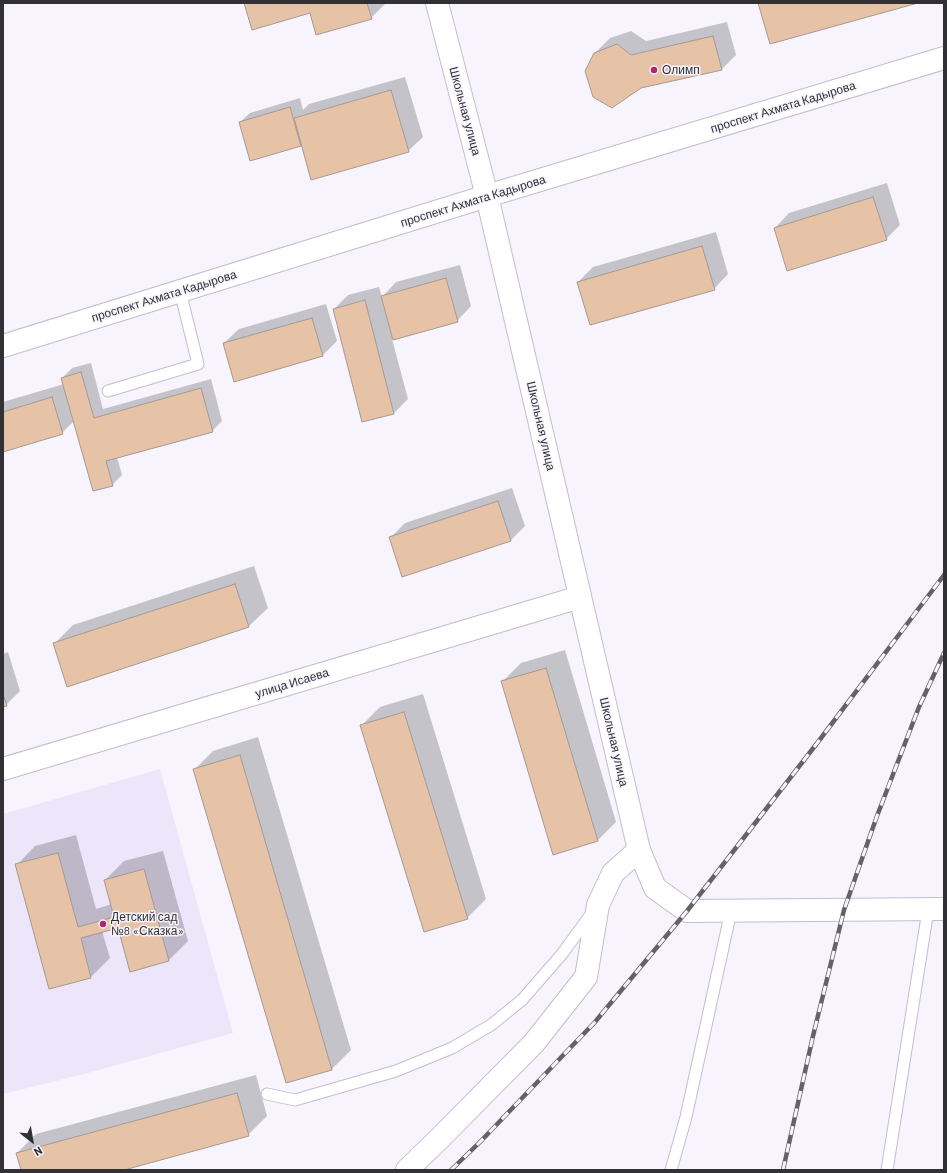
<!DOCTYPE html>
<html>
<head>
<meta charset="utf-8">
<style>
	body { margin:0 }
	#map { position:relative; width:947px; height:1173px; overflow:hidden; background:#f7f4fd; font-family:Barlow,sans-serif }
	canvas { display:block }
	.frame { position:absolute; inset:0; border:4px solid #313035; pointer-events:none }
	.north { position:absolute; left:12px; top:1121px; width:40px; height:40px; -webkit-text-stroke:3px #f7f4fd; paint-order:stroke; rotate:149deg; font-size:11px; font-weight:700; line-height:16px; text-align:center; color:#313035 }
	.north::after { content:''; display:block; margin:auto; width:14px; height:18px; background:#313035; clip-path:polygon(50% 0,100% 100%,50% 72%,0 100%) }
</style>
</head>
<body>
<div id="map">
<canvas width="947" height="1173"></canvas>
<div class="frame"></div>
<div class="north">N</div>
</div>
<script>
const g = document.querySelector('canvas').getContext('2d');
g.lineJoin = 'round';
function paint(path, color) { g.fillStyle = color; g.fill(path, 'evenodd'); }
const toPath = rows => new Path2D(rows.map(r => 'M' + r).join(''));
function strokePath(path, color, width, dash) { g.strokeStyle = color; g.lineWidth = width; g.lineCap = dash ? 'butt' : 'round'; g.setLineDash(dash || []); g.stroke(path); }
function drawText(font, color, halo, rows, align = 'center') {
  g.font = font + ' Barlow,sans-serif'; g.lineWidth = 3; g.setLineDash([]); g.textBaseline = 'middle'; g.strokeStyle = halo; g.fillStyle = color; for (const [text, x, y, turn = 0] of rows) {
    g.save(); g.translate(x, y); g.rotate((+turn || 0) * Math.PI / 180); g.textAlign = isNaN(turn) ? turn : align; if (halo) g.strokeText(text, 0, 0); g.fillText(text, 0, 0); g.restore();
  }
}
const built = toPath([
	[160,769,233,1033,84,1074,3,1094,3,814]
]);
const shadow = toPath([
	[245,3,386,3,371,18],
	[727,22,736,55,722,69,641,87,595,53,610,38,631,31,646,41],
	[405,77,423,137,408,151,302,144,251,160,240,122,250,113,300,98,303,110,309,104],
	[887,183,900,225,886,239,775,228,789,213],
	[716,232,728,274,714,289,578,282,593,267],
	[460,265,471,306,457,321,392,339,408,399,394,413,334,309,348,295,379,287,382,297,396,282],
	[326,304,337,341,323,355,224,343,239,329],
	[91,363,103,409,211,379,222,421,212,431,117,457,122,475,112,485,74,421,62,433,3,451,3,402,64,384,62,378,72,368],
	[512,488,525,526,511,540,390,538,405,523],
	[254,566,268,608,249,626,68,685,54,644,73,625],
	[565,650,616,822,597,841,502,682,521,663],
	[8,652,20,691,6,705,3,706,3,654],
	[423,694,486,899,467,918,361,726,380,707],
	[258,737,351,1050,332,1069,286,1082,194,770,213,751],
	[76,835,96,909,112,904,105,880,124,861,163,851,188,941,169,960,130,970,118,927,102,931,110,958,91,977,50,988,17,865,35,846],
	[256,1075,267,1116,248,1135,120,1170,22,1170,17,1153,36,1134]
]);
const building = toPath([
	[244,3,367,3,372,19,316,35,310,13,252,30,244,3],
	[758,3,918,3,770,44,758,3],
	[713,36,722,70,641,88,612,108,593,97,585,71,594,53,617,44,631,55,713,36],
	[391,90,409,152,311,180,294,118,391,90],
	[290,107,301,146,250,161,239,122,290,107],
	[873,197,887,240,787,271,774,228,873,197],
	[702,246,715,290,590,325,577,282,702,246],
	[446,278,458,322,393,340,381,296,446,278],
	[365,300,394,414,362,422,333,309,365,300],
	[312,318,323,356,234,382,223,343,312,318],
	[81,372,94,418,201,388,213,432,106,461,113,486,93,491,61,378,81,372],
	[52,397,63,434,3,452,3,412,52,397],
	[498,501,511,541,402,577,389,537,498,501],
	[235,584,249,627,67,687,53,643,235,584],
	[546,668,598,841,553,855,501,681,546,668],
	[3,694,7,706,3,707,3,694],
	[404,712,468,919,424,932,360,725,404,712],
	[240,755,332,1070,286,1083,193,769,240,755],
	[58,853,78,927,114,917,104,880,144,869,169,961,130,972,118,928,81,938,91,978,49,989,15,864,58,853],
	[237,1093,249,1136,124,1170,21,1170,16,1153,237,1093]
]);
const service = toPath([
	[108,391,198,364,180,291],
	[267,1094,295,1100,396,1071,452,1048,491,1025,522,1000,562,954,592,913],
	[671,1170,686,1117,731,911],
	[887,1170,928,910]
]);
const minor = toPath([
	[3,346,487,196,944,58],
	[3,769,580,597],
	[407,1170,438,1140,534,1043,586,977,598,905,613,873,639,850]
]);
const tertiary = toPath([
	[437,3,487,196,639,850,655,888,687,911,944,909]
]);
const rail = toPath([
	[451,1170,479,1143,595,1022,687,911,818,742,944,575],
	[783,1170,813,1036,844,910,877,816,919,707,944,653]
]);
const markers = [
	[654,70,4,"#aa2874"],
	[103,924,4,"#aa2874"]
];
const poiNames = [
	["Олимп",662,70],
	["Детский сад",111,917],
	["№8 «Сказка»",111,931]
];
const streetNames = [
	["проспект Ахмата Кадырова",783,107,-17],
	["Школьная улица",465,111,75],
	["проспект Ахмата Кадырова",473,201,-17],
	["проспект Ахмата Кадырова",164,296,-17],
	["Школьная улица",541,426,77],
	["улица Исаева",292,683,-17],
	["Школьная улица",614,742,77]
];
paint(built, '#ede5fa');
paint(shadow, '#0003');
paint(building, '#e6c2a7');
strokePath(building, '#a59990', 1);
strokePath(service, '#c3becc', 13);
strokePath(minor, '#c3becc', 24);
strokePath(tertiary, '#c3becc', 24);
strokePath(service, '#fff', 11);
strokePath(minor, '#fff', 22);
strokePath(tertiary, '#fff', 22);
strokePath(rail, '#646268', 4.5);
strokePath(rail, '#f7f4fd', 3, [9]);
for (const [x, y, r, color] of markers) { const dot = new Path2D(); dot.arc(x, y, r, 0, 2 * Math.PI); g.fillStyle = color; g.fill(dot); strokePath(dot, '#f7f4fd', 1.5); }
drawText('12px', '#313035', '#f7f4fd', poiNames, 'left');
drawText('12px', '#313035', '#f7f4fd', streetNames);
</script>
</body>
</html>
